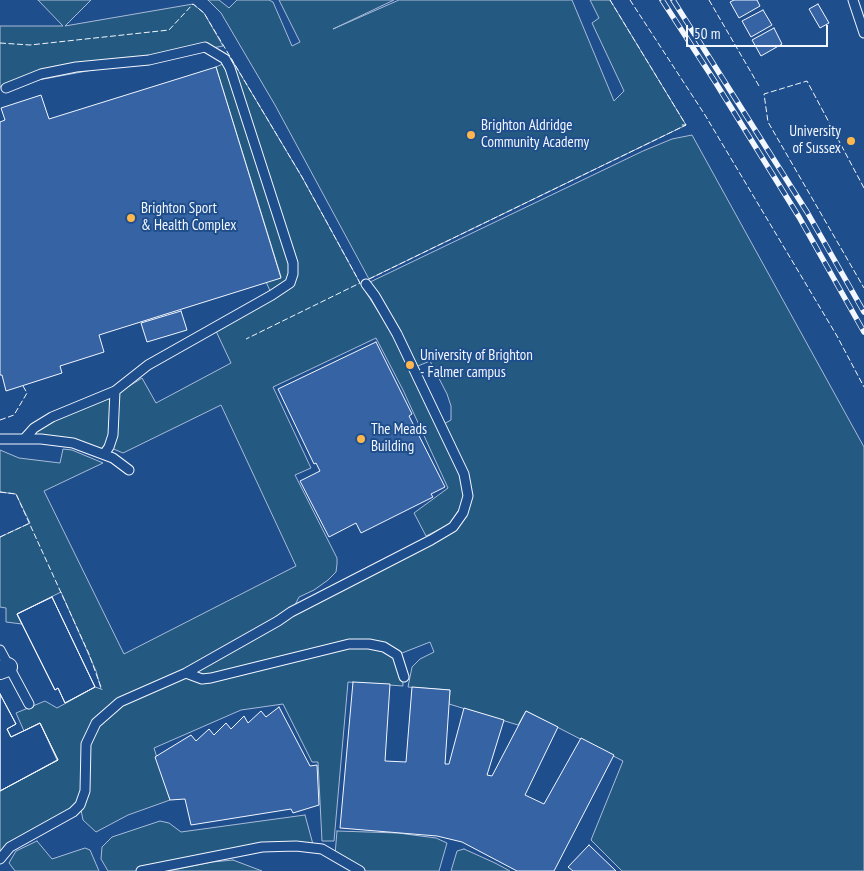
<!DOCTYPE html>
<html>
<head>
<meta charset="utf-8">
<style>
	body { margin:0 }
	#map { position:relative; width:864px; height:871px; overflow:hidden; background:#1f4e8c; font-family:"PT Sans Narrow",sans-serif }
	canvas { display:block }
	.scale { position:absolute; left:686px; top:25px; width:142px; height:22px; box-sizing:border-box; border:2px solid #f2f6ff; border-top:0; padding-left:6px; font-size:15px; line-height:18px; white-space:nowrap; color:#f2f6ff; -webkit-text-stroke:4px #1f4e8c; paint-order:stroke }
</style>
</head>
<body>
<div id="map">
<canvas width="864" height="871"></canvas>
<div class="scale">50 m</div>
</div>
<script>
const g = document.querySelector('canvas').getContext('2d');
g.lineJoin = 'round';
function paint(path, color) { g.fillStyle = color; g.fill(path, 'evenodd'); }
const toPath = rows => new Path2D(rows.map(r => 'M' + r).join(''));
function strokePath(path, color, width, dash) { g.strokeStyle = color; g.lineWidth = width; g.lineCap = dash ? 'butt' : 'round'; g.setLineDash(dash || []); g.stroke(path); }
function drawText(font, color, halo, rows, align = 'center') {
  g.font = font + ' "PT Sans Narrow",sans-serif'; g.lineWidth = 4; g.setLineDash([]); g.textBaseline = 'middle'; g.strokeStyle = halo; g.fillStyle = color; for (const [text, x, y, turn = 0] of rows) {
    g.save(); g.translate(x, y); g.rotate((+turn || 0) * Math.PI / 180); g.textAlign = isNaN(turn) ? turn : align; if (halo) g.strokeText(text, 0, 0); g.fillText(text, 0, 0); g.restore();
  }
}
const green = toPath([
	[38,0,91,0,65,26,193,4,204,13,223,46,0,87,0,26,63,26,38,0],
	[208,0,219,0,229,8,237,0,269,0,273,2,292,46,300,42,279,0,394,0,333,29,399,0,572,0,614,101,624,91,592,23,599,18,590,0,610,0,686,125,369,279,275,105,221,13,208,0],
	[232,60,302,177,360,283,392,333,444,437,463,478,465,490,465,500,450,524,426,536,414,513,448,488,403,390,376,338,273,387,311,468,295,475,337,558,337,564,336,572,328,580,314,590,299,597,292,611,453,527,467,505,467,484,465,475,442,425,451,420,451,406,447,394,430,361,413,368,381,305,366,284,643,151,672,139,692,135,864,447,864,871,622,871,591,840,623,761,526,711,518,725,449,704,450,690,408,687,412,667,420,659,434,652,430,642,397,655,402,666,403,686,348,682,334,841,322,841,318,762,312,762,283,704,241,710,154,748,170,800,128,815,96,832,83,820,80,805,73,812,0,855,0,791,57,760,40,723,24,731,16,713,45,701,57,708,95,687,101,689,96,671,61,592,17,614,22,624,6,622,6,608,0,607,0,537,30,523,16,494,0,492,0,450,19,458,60,463,63,449,72,450,103,463,44,491,124,654,296,566,221,405,123,453,109,447,104,454,73,443,25,438,34,428,52,417,115,391,115,395,142,378,156,403,231,363,215,329,272,295,266,282,281,277,216,67,232,60],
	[305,815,314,848,262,847,141,871,108,871,101,859,102,847,112,837,160,821,169,823,181,832,305,815],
	[337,831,398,833,436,838,447,843,439,871,365,871,335,855,337,831],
	[37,841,52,859,85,848,90,850,99,871,15,871,9,863,16,851,37,841],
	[464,849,495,863,510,871,451,871,457,851,464,849],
	[233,860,262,871,168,871,212,862,233,860]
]);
const building = toPath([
	[734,0,757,0,760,6,739,18,730,2,734,0],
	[818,4,829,23,820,28,809,9,818,4],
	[763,10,772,25,751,37,742,21,763,10],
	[774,28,782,44,761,56,752,40,774,28],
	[216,67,281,278,99,335,104,352,60,366,62,373,6,391,2,375,0,375,0,122,5,120,1,108,41,95,49,119,216,67],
	[181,311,187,330,147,342,141,323,181,311],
	[376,342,412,414,409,416,445,487,431,494,433,497,361,533,356,523,329,537,300,481,320,471,316,463,314,464,278,389,376,342],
	[52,597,95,687,65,703,58,688,55,690,17,614,52,597],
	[52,597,95,687,65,703,58,688,55,690,17,614,52,597],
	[353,682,390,684,385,761,406,762,412,687,450,690,445,764,449,764,464,708,504,720,487,775,492,776,526,711,558,727,525,795,544,804,581,738,614,755,554,871,517,871,462,842,437,836,340,828,353,682],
	[0,694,16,724,7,729,11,737,40,723,58,760,0,791,0,694],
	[0,694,16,724,7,729,11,737,40,723,58,760,0,791,0,694],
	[279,707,310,766,317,765,319,805,293,813,291,809,191,825,185,799,170,800,155,757,191,735,196,741,209,729,214,735,226,723,231,729,244,716,248,723,261,711,266,717,279,707],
	[589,845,616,871,573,871,568,867,589,845]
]);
const lane = toPath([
	[853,0,864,33],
	[6,88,41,74,76,67,149,60,205,47,225,59,230,68,293,263,293,274,290,283,272,295,148,365,115,391,52,417,34,428,25,438],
	[0,439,41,439,73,443,113,458,129,470],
	[104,454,109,447,113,435,115,391],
	[0,650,29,704],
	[186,673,202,679,211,678,349,644,369,644,384,647,397,655,404,677],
	[0,859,10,847,73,812,80,805,85,791,86,744,96,723,120,702,186,673,278,621,291,612,431,540,453,527,463,513,468,496,464,474,397,334,375,296,366,284],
	[141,871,262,847,296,846,322,849,360,871]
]);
const street = toPath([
	[0,670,8,667]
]);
const rail = toPath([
	[662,0,714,80,799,217,864,332],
	[673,0,807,212,864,312]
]);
const fence = toPath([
	[610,0,686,125,680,125],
	[630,0,705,115,837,336,864,387],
	[709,0,759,86],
	[0,43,30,45,169,30,193,4,204,13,302,177,360,283,246,339],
	[864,188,807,81,764,94,768,122,864,288],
	[369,279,686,125],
	[0,420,14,415,27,393,23,386],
	[0,492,16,494,89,654,102,690],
	[0,537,30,523]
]);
const markers = [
	[471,135,5,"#ffb74d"],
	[851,141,5,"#ffb74d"],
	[131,218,5,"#ffb74d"],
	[410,365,5,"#ffb74d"],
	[361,439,5,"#ffb74d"]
];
const poiNames = [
	["Brighton Aldridge",481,126],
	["Community Academy",481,143],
	["University",841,132,"right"],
	["of Sussex",841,149,"right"],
	["Brighton Sport",141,209],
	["& Health Complex",141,226],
	["University of Brighton",420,356],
	["- Falmer campus",420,373],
	["The Meads",371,430],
	["Building",371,447]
];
paint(green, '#245a82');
strokePath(green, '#a8bbd7', 1);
paint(building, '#3563a3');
strokePath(building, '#f2f6ff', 1);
strokePath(lane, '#f2f6ff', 11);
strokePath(street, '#f2f6ff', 20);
strokePath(lane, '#1f4e8c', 9);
strokePath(street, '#1f4e8c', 18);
strokePath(rail, '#f2f6ff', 5.5);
strokePath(rail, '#1f4e8c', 4, [11]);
strokePath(fence, '#f2f6ff', 1, [6, 2.5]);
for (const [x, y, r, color] of markers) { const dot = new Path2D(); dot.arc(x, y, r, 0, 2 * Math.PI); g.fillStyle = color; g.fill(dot); strokePath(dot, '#1f4e8c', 2); }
drawText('15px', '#f2f6ff', '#1f4e8c', poiNames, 'left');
</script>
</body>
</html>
